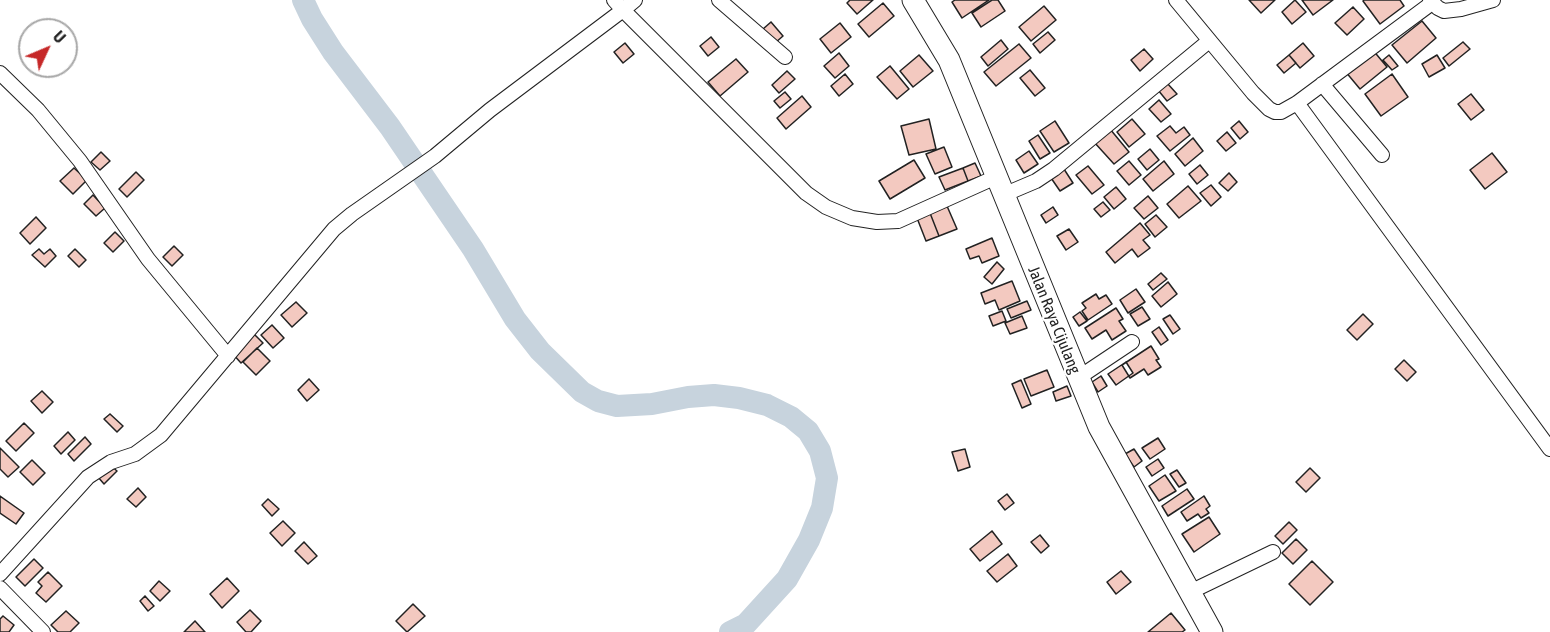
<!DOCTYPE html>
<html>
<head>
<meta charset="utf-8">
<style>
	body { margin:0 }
	#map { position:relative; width:1550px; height:632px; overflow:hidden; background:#fff; font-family:"Asap Condensed",sans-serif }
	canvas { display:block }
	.north { position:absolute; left:18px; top:18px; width:60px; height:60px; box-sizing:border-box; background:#fff; border:2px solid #a7a7a7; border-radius:50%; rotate:46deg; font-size:16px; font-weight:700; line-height:24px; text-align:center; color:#222 }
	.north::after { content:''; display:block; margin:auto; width:21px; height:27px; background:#c62828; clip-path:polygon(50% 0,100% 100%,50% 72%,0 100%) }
</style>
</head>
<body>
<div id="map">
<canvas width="1550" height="632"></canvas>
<div class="north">U</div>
</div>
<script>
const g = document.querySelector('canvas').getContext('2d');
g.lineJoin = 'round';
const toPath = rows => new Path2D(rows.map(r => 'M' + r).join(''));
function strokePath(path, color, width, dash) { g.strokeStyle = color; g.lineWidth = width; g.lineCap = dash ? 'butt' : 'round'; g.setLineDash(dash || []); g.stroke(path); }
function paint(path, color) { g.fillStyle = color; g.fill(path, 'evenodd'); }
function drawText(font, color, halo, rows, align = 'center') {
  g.font = font + ' "Asap Condensed",sans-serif'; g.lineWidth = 4.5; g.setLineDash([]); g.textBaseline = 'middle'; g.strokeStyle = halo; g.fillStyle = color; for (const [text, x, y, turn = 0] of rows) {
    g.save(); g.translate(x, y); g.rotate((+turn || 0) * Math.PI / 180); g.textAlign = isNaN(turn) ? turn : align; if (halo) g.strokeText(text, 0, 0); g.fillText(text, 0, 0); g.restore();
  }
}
const river = toPath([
	[303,0,312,19,333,52,390,127,473,249,515,319,540,351,582,392,598,401,617,406,652,404,688,397,714,395,739,398,767,405,791,417,808,431,820,451,827,478,822,508,809,540,787,579,746,624,730,632]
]);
const building = toPath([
	[850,0,873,0,857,14,847,3,850,0],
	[955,0,989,0,962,18,952,2,955,0],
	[992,0,998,0,1005,11,981,27,972,13,992,0],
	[1249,0,1275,0,1261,13,1249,0],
	[1295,0,1306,12,1292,24,1282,12,1295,0],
	[1302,0,1333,0,1313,15,1302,0],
	[1364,0,1400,0,1404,6,1380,24,1363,1,1364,0],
	[883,3,894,16,869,37,858,24,883,3],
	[1044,6,1056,20,1031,41,1019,27,1044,6],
	[1353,7,1364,19,1347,35,1335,23,1353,7],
	[1422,21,1436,38,1407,63,1392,45,1422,21],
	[771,22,783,36,775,43,763,29,771,22],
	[840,23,851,37,831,53,820,39,840,23],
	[1048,32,1055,40,1040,53,1033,44,1048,32],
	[711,37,719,47,708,56,700,46,711,37],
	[1001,40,1008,49,988,66,981,57,1001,40],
	[1463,42,1470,49,1449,66,1443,58,1463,42],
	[625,43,634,54,623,63,614,52,625,43],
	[1303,43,1314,56,1300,68,1289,55,1303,43],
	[1019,44,1031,58,996,86,984,72,1019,44],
	[1144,49,1153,59,1140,71,1131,60,1144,49],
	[1372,49,1387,67,1360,89,1345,71,1372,49],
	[839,53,849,66,835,78,824,66,839,53],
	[919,55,933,71,913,87,900,71,919,55],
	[1289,55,1296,63,1284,73,1277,65,1289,55],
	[1389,55,1398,66,1392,70,1383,60,1389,55],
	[1437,55,1445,68,1429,77,1422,64,1437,55],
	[736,59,748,72,720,96,708,82,736,59],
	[890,66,909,89,897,99,877,77,890,66],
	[1030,70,1045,88,1035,96,1020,78,1030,70],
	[787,71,795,79,779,93,772,85,787,71],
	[845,74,853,84,839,96,831,86,845,74],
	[1392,74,1408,97,1381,116,1365,94,1392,74],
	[1167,83,1177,94,1167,101,1158,90,1167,83],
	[785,92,791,99,780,108,774,101,785,92],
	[1471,94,1484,110,1471,120,1458,104,1471,94],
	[802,96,811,107,786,129,777,118,802,96],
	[1159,100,1171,114,1161,122,1149,109,1159,100],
	[929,119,936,149,909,155,901,126,929,119],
	[1132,119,1145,134,1129,147,1117,132,1132,119],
	[1055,121,1069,143,1054,152,1040,131,1055,121],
	[1239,121,1248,132,1240,139,1231,128,1239,121],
	[1170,126,1176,133,1184,127,1190,135,1170,151,1157,136,1170,126],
	[1110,129,1129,152,1114,164,1094,142,1110,129],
	[1227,132,1236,143,1226,151,1217,141,1227,132],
	[1038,135,1050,153,1040,159,1029,141,1038,135],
	[1193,138,1203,151,1185,166,1175,154,1193,138],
	[944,147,952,167,935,174,926,154,944,147],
	[1150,149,1159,160,1147,170,1138,159,1150,149],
	[1029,151,1038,164,1024,173,1016,160,1029,151],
	[101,152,110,161,100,170,91,162,101,152],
	[1492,153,1507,172,1485,189,1470,170,1492,153],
	[914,160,925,178,890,199,879,181,914,160],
	[1129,161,1141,175,1129,185,1117,171,1129,161],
	[1164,161,1174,174,1153,191,1143,179,1164,161],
	[975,163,981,176,968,181,963,168,975,163],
	[1200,165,1208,175,1197,184,1189,174,1200,165],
	[1062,166,1073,183,1060,191,1049,175,1062,166],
	[1088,166,1104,185,1092,194,1076,175,1088,166],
	[74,168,87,180,73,194,60,181,74,168],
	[963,168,968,181,945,190,939,177,963,168],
	[136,172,144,180,127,197,119,189,136,172],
	[1229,173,1237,182,1228,191,1219,183,1229,173],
	[1211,185,1221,197,1211,206,1200,193,1211,185],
	[1188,186,1201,201,1179,218,1167,204,1188,186],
	[1116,187,1126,199,1114,209,1104,197,1116,187],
	[93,195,105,208,96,216,84,204,93,195],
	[1148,196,1158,208,1144,219,1134,208,1148,196],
	[1103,202,1110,210,1101,217,1094,209,1103,202],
	[947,206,957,229,939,236,930,213,947,206],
	[1053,207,1058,215,1046,223,1041,215,1053,207],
	[930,213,939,236,926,241,917,218,930,213],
	[1156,215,1167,227,1155,237,1145,224,1156,215],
	[36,217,46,228,30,244,20,233,36,217],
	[1140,223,1150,235,1143,240,1150,248,1138,257,1132,249,1115,263,1106,252,1140,223],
	[1069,229,1078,242,1066,250,1057,236,1069,229],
	[115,232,124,241,113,252,104,243,115,232],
	[992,238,999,256,982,263,979,256,970,259,966,249,992,238],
	[174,246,183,255,172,266,163,257,174,246],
	[39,249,44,254,50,249,56,256,45,267,32,255,39,249],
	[75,249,86,260,79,267,68,256,75,249],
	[997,262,1004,269,992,284,984,277,997,262],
	[1161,273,1167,279,1153,290,1148,284,1161,273],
	[1012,281,1020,301,999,310,995,300,985,304,981,293,1012,281],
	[1168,282,1177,294,1161,307,1152,296,1168,282],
	[1136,289,1145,302,1128,313,1120,300,1136,289],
	[1096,294,1099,299,1106,295,1112,304,1088,320,1082,311,1086,308,1082,303,1096,294],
	[1027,301,1031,310,1011,318,1007,309,1027,301],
	[296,302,307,313,292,327,281,315,296,302],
	[1142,307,1150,319,1138,326,1130,314,1142,307],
	[1116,308,1123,319,1119,321,1126,331,1112,340,1106,330,1092,339,1085,328,1116,308],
	[1002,311,1006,321,993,326,989,316,1002,311],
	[1080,312,1087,321,1079,326,1073,317,1080,312],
	[1363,314,1373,324,1357,340,1347,330,1363,314],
	[1170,315,1180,329,1173,334,1163,319,1170,315],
	[1022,316,1027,328,1010,334,1005,323,1022,316],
	[272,325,284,338,273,348,261,335,272,325],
	[1159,327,1168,340,1161,345,1152,332,1159,327],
	[253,333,263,343,241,363,232,353,253,333],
	[1151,346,1159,359,1156,360,1161,367,1148,375,1144,369,1130,378,1122,365,1151,346],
	[257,348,270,361,256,375,243,362,257,348],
	[1404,360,1416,372,1407,381,1395,369,1404,360],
	[1126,362,1133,373,1116,385,1108,374,1126,362],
	[1047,370,1054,387,1031,396,1024,379,1047,370],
	[1101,376,1107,386,1098,392,1092,382,1101,376],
	[309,379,319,390,307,401,298,390,309,379],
	[1021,380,1031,404,1022,408,1012,384,1021,380],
	[1067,386,1071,396,1056,401,1053,392,1067,386],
	[42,391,53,402,42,413,31,401,42,391],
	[110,414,123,426,117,432,104,419,110,414],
	[24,423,34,433,16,451,6,441,24,423],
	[68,432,75,440,61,454,54,446,68,432],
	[85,437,91,444,74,461,68,454,85,437],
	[1158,438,1165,449,1150,459,1142,448,1158,438],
	[0,448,19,467,8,477,0,469,0,448],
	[965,449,970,467,958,471,952,452,965,449],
	[1134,449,1142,461,1134,467,1125,454,1134,449],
	[1158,459,1164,468,1152,476,1146,467,1158,459],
	[32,460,45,473,33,485,20,472,32,460],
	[110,465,117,471,104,484,98,477,110,465],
	[1310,468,1320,478,1306,492,1296,482,1310,468],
	[1177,470,1186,483,1179,487,1170,474,1177,470],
	[1165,475,1176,491,1159,501,1149,486,1165,475],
	[138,488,146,497,136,507,127,499,138,488],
	[1187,489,1194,499,1168,516,1162,506,1187,489],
	[1007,494,1014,503,1005,510,998,501,1007,494],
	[0,496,24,513,16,524,0,513,0,496],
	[1204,496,1210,506,1206,509,1209,513,1201,518,1198,514,1187,521,1181,512,1204,496],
	[268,499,279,509,272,516,262,505,268,499],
	[1209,517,1220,534,1194,552,1182,534,1209,517],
	[283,521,295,533,282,546,270,533,283,521],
	[1289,522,1297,530,1283,544,1275,536,1289,522],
	[992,531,1002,544,980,561,970,549,992,531],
	[1040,535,1049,546,1041,553,1031,542,1040,535],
	[1296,539,1307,550,1293,564,1282,553,1296,539],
	[304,542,317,556,308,564,295,551,304,542],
	[1008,554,1017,566,997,582,987,571,1008,554],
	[34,559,43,568,25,586,16,577,34,559],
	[1312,561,1333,582,1310,605,1289,584,1312,561],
	[1121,571,1131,582,1116,594,1107,582,1121,571],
	[48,572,62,586,46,602,36,593,42,586,38,582,48,572],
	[227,578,239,591,222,608,210,594,227,578],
	[159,581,170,591,160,601,150,591,159,581],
	[145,596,154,606,148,611,140,601,145,596],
	[413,604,425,616,407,632,396,621,413,604],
	[250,610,261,621,251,632,246,632,237,622,250,610],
	[66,611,79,623,70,632,58,632,51,625,66,611],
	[1171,613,1185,630,1182,632,1148,632,1171,613],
	[3,616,14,625,9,632,0,632,0,619,3,616],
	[195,621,205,632,184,632,195,621]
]);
const minor = toPath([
	[614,0,623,10,635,0],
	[719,0,785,57],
	[1176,0,1253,93,1269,109,1275,112,1281,112,1297,103,1432,3],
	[1430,0,1438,8,1444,11,1461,9,1493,0],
	[0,73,38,110,80,161,148,259,228,356],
	[1322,84,1382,155],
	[1297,103,1550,449],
	[1003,195,1036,181,1054,169,1209,41],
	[1078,378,1132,342],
	[0,574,88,477,111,462,135,454,161,435,334,229,352,214,435,156,490,110,623,10,806,193,826,207,852,218,877,222,898,221,996,177],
	[0,588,43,632],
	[1190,592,1273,552]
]);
const highway = toPath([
	[913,0,949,60,1099,427,1212,632]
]);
const streetNames = [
	["Jalan Raya Cijulang",1054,320,68]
];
strokePath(river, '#c7d3dd', 22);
paint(building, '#f3c9c0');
strokePath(building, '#222', 1.5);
strokePath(minor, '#222', 16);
strokePath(highway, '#222', 23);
strokePath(minor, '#fff', 14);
strokePath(highway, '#fff', 21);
drawText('16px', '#222', '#fff', streetNames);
</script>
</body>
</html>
